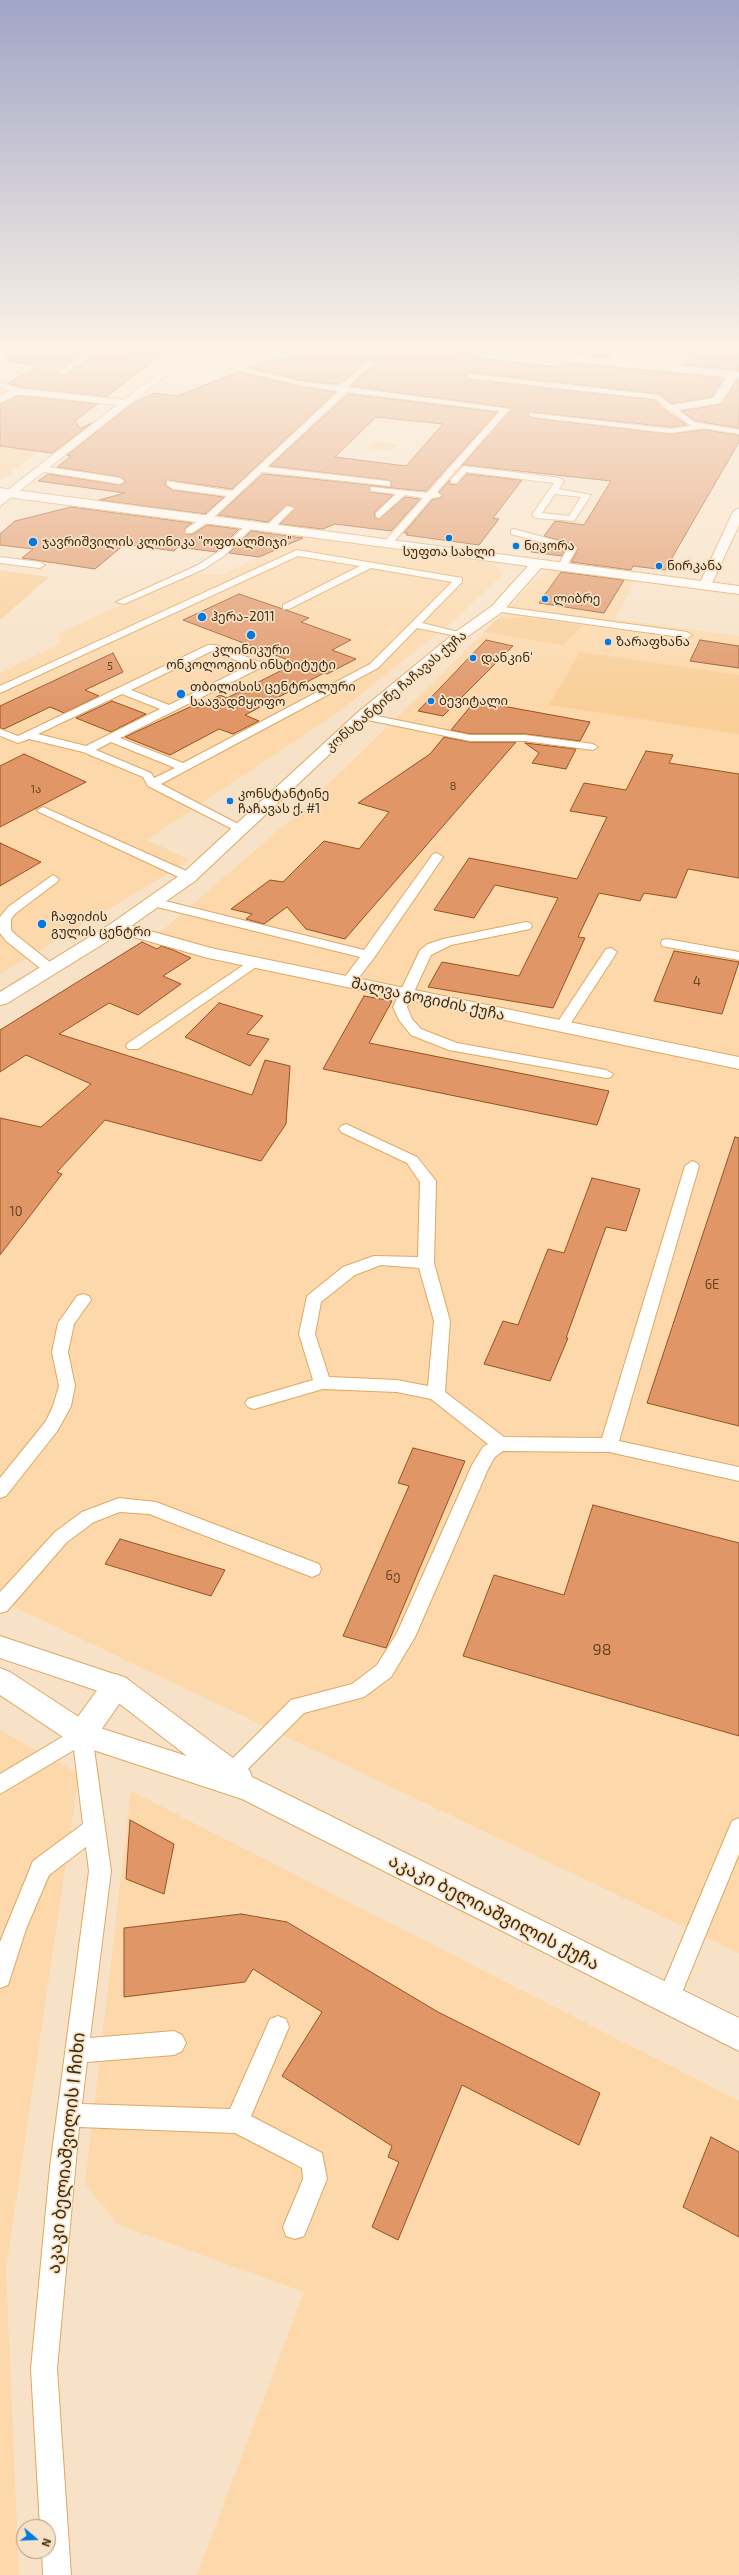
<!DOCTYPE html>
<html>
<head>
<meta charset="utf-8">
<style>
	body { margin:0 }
	#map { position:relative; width:739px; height:2575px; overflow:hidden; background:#f8e2c7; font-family:"Exo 2",sans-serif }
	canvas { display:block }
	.north { position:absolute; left:16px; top:2519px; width:40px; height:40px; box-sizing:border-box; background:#f8e2c7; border:1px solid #ae987c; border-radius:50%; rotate:109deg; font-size:11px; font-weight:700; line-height:16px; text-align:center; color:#3f2a0b }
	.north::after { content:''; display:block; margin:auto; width:14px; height:18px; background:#007ae1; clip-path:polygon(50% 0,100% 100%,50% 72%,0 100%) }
</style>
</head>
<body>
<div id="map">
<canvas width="739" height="2575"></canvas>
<div class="north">N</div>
</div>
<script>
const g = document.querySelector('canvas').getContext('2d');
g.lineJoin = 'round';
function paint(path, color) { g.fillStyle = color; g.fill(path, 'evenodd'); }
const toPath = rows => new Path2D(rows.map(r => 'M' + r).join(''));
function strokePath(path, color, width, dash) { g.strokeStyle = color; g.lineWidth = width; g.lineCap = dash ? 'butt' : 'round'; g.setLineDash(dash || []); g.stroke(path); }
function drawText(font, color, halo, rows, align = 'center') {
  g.font = font + ' "Exo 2","Noto Sans Georgian",sans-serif'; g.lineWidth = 3.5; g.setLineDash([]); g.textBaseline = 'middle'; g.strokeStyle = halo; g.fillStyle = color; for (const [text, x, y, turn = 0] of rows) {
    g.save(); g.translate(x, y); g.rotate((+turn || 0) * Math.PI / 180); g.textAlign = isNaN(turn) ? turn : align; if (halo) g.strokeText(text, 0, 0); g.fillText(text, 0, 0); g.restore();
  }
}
const built = toPath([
	[297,537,493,563,503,574,457,618,336,714,147,840,190,860,0,974,0,673,60,644,57,634,188,574,223,574,283,546],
	[549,570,635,581,615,619,739,636,739,1953,0,1600,0,1030,150,941,300,812,513,604,535,579],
	[0,1730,79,1774,6,2269,19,2575,0,2575],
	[131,1791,739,2101,739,2575,197,2575,304,2292,117,2224,85,2184]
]);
const green = toPath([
	[373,441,398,444,390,451,366,448],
	[0,446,12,448,39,451,0,481],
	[0,570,49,577,0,620],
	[521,617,583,625,563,645,484,632,497,619],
	[580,652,739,675,739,734,549,705]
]);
const building = toPath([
	[7,350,89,350,57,372,65,375,101,350,162,354,106,397,21,388,8,383,37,367,5,360,7,350],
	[299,350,319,352,321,350,441,350,478,354,476,356,479,356,478,358,559,367,563,362,724,378,712,397,672,404,658,394,471,373,466,376,468,379,655,400,666,411,687,425,671,427,529,412,528,415,533,418,671,434,704,430,739,435,739,442,665,570,633,566,631,570,571,562,578,549,576,545,544,536,555,521,584,525,611,481,464,465,462,466,511,408,350,386,374,365,370,359,339,384,304,381,249,368,276,357,287,360,299,350],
	[573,350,615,350,609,358,570,354,573,350],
	[691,350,739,350,739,370,682,365,691,359,688,355,691,350],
	[238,372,304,387,336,392,232,489,166,480,166,486,173,490,224,497,205,514,99,500,125,493,38,481,48,474,121,485,126,481,120,477,57,467,71,456,67,455,133,403,155,393,177,396,238,372],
	[737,380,739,380,739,428,695,421,682,411,721,404,737,380],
	[348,394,497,412,426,491,370,486,371,492,393,495,375,512,375,518,379,519,405,497,420,499,391,531,335,524,323,529,280,524,295,508,287,505,268,522,218,515,263,474,391,487,391,481,387,480,270,466,348,394],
	[376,417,443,424,406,466,335,457,376,417],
	[17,396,26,396,97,404,75,421,80,428,92,423,52,453,0,446,0,404,17,396],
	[467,474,522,480,493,518,499,519,479,545,406,535,408,533,404,533,433,499,441,498,442,495,439,492,450,480,450,484,457,484,467,474],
	[71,507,192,523,185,528,186,534,193,534,207,525,239,529,216,552,178,547,174,551,125,544,95,569,22,558,33,549,0,545,0,534,15,521,71,507],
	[251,531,303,538,259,557,229,553,251,531],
	[538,543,565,550,562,556,531,552,538,543],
	[561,572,624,580,604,613,539,603,561,572],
	[239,594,309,618,301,622,351,640,332,650,356,659,327,674,324,673,245,715,259,721,233,734,219,729,170,755,125,737,192,706,197,708,220,695,227,698,296,663,183,620,239,594],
	[486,640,513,646,443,716,418,711,486,640],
	[700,640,739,646,739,668,690,661,700,640],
	[113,653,123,672,85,690,99,696,64,713,50,707,4,729,0,728,0,706,113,653],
	[112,701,146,714,111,732,76,718,112,701],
	[475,701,590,722,580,741,525,734,470,734,451,730,475,701],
	[444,737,470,742,516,742,345,939,306,929,287,907,264,924,246,919,252,914,231,909,270,880,283,882,324,841,359,849,389,812,358,803,430,754,444,737],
	[525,743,576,749,566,769,532,763,539,753,525,743],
	[646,751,673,755,669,763,739,774,739,878,688,869,676,898,644,893,640,901,599,893,578,937,585,938,553,1008,428,987,442,962,519,976,558,898,495,885,474,918,434,910,469,858,577,879,607,817,570,811,584,783,626,790,646,751],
	[24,754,86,782,0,827,0,766,24,754],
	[0,843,41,862,0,886,0,843],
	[142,942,157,949,161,946,173,950,191,958,163,976,181,984,138,1015,109,1003,59,1034,252,1095,265,1060,290,1066,286,1124,261,1161,105,1120,57,1172,62,1174,0,1255,0,1118,41,1127,91,1084,26,1055,0,1072,0,1030,142,942],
	[674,951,739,962,722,1014,654,1001,674,951],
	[364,996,392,1001,369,1043,609,1091,597,1125,323,1069,364,996],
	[219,1003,263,1016,247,1034,269,1039,250,1066,185,1037,219,1003],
	[735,1137,739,1138,739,1426,647,1403,735,1137],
	[592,1178,640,1189,626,1231,606,1227,566,1338,568,1338,550,1381,484,1364,503,1321,518,1325,548,1249,564,1253,592,1178],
	[413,1448,465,1461,386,1648,343,1636,409,1486,398,1483,413,1448],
	[593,1505,739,1543,739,1736,463,1656,494,1575,564,1595,593,1505],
	[120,1539,225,1570,211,1596,105,1564,120,1539],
	[130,1820,174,1844,164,1894,126,1879,130,1820],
	[241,1914,287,1922,438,2012,600,2093,579,2145,462,2085,398,2240,372,2227,399,2162,388,2157,392,2146,282,2076,322,2012,253,1969,245,1982,124,1997,124,1928,241,1914],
	[711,2137,739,2152,739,2237,683,2207,711,2137]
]);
const path = toPath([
	[38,350,52,353,58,350]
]);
const service = toPath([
	[92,350,100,350,65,374,58,372,92,350],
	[260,350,262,352,258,354,233,355,212,361,304,382,339,386,370,360,373,364,347,387,510,409,437,492,441,495,440,497,432,498,391,545,383,543,423,498,405,495,379,518,376,517,376,513,396,494,371,491,371,487,427,493,500,411,347,392,267,467,387,481,390,482,390,486,262,472,210,521,192,533,186,533,186,529,204,517,227,496,173,489,167,485,167,481,232,491,339,391,304,386,181,357,185,355,203,359,233,351,260,350],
	[651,353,686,356,690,358,686,360,656,357,649,368,643,368,651,353],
	[471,374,658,395,694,422,739,430,739,434,704,428,671,433,533,417,529,415,530,413,671,429,691,426,656,399,468,378,467,376,471,374],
	[0,382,23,390,24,392,20,394,0,387,0,382],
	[42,466,120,478,124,481,120,484,39,471,39,467,42,466],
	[464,466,560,478,564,481,559,489,591,495,574,521,536,518,532,515,554,483,466,472,457,483,451,483,451,479,464,466],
	[555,494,581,497,569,516,542,513,555,494],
	[287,506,294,508,273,529,267,529,267,525,287,506],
	[248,523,255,525,224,556,204,569,124,604,116,602,198,565,218,552,248,523],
	[514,529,575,546,577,548,566,568,560,568,558,566,567,549,511,534,511,530,514,529],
	[297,550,462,578,462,582,422,623,467,634,462,637,417,628,378,668,161,784,246,828,246,832,238,832,148,786,143,777,83,752,29,739,18,743,0,736,0,729,18,736,208,645,216,645,262,663,262,667,120,738,183,763,370,664,452,582,371,568,289,609,283,609,283,605,360,566,298,556,0,693,0,686,297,550],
	[212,651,250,665,169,705,131,690,212,651],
	[122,694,160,709,86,746,38,734,122,694],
	[111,742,175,768,154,778,151,773,96,750,111,742],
	[0,557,40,562,45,565,40,568,0,563,0,557],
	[497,606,687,632,692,635,687,638,494,611,492,609,497,606],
	[362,713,470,735,525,735,593,744,598,747,593,750,525,741,470,741,358,718,357,716,362,713],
	[43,807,193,874,195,877,193,880,185,880,39,812,37,810,43,807],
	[437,853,443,857,374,958,353,985,348,986,341,982,360,957,149,905,147,902,153,898,364,950,433,854,437,853],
	[53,875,59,879,57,882,16,913,11,919,11,930,16,935,55,966,57,969,55,972,50,973,45,972,6,941,0,933,0,917,8,907,53,875],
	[526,922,530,923,532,926,530,929,451,945,431,955,407,1007,412,1019,421,1029,457,1043,606,1070,613,1074,611,1077,606,1078,449,1050,411,1035,399,1020,393,1007,420,950,428,944,443,939,526,922],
	[667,939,739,952,739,960,662,946,661,943,662,940,667,939],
	[611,948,617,952,569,1026,562,1030,557,1029,555,1026,606,949,611,948],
	[254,958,259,959,260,962,259,965,138,1049,128,1049,126,1046,128,1043,254,958],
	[346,1124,417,1157,436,1181,434,1263,450,1321,445,1392,504,1437,602,1438,685,1166,692,1161,697,1163,699,1166,619,1441,739,1467,739,1481,609,1452,503,1451,495,1457,489,1467,415,1637,391,1677,364,1697,304,1713,238,1779,231,1782,224,1779,221,1773,224,1767,291,1700,352,1684,377,1665,397,1633,472,1465,483,1447,488,1444,431,1399,397,1392,323,1389,254,1409,248,1407,245,1403,248,1399,313,1380,299,1334,307,1296,343,1267,374,1256,418,1257,420,1182,407,1163,341,1132,339,1129,341,1126,346,1124],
	[381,1265,419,1268,434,1321,428,1386,397,1380,329,1377,315,1334,321,1302,355,1275,381,1265],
	[83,1294,89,1296,91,1300,74,1324,68,1352,75,1386,71,1406,58,1430,6,1496,0,1498,0,1478,46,1421,53,1406,59,1386,52,1352,58,1323,77,1296,83,1294],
	[119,1498,156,1502,319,1564,321,1569,319,1574,312,1577,149,1514,120,1512,94,1522,67,1542,7,1611,0,1613,0,1592,55,1532,82,1512,119,1498],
	[82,1725,89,1728,92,1734,111,1871,90,2038,174,2031,182,2035,186,2043,182,2051,174,2055,87,2062,82,2104,230,2109,270,2019,278,2016,286,2019,289,2027,251,2116,322,2153,327,2179,304,2236,295,2239,286,2236,283,2227,303,2179,302,2168,293,2163,235,2133,79,2127,57,2369,71,2575,43,2575,42,2551,48,2551,48,2527,40,2527,31,2369,50,2167,89,1871,86,1847,49,1875,26,1929,8,1985,0,1988,0,1942,33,1861,83,1824,74,1750,0,1794,0,1774,82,1725],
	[739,1818,739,1854,676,2007,668,2010,660,2007,657,1999,732,1821,739,1818]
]);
const minor = toPath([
	[188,350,199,350,0,506,0,496,117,405,26,395,17,395,0,403,0,396,11,390,26,389,124,400,188,350],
	[481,350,518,350,739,372,739,378,736,378,721,403,671,411,667,410,667,406,713,398,727,377,486,353,481,350],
	[739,508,739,525,711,585,705,589,700,588,699,585,733,512,739,508],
	[118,922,211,948,739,1057,739,1069,208,958,112,931,109,927,112,923,118,922],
	[116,1674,126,1678,130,1686,126,1694,92,1743,82,1746,72,1743,68,1734,72,1725,106,1678,116,1674]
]);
const tertiary = toPath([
	[0,488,739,586,739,594,541,568,502,612,467,637,367,719,195,881,124,931,6,1004,0,1005,0,992,112,923,183,873,357,713,457,631,492,606,528,566,0,496,0,488]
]);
const secondary = toPath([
	[0,1636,126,1678,249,1770,252,1777,739,2018,739,2051,242,1799,72,1743,0,1695,0,1668,10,1672,91,1725,187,1756,107,1694,0,1658,0,1636]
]);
const markers = [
	[449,538,4,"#007ae1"],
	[33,542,5,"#007ae1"],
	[516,546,4,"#007ae1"],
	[659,566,4,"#007ae1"],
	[545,599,4,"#007ae1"],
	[202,617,5,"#007ae1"],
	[251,635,5,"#007ae1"],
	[608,642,4,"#007ae1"],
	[473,658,4,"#007ae1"],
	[181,694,5,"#007ae1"],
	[431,701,4,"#007ae1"],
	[230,801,4,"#007ae1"],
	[42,924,5,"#007ae1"]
];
const farNumbernames = [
	["5",110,666],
	["8",453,786],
	["1ა",36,789]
];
const farPoinames = [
	["ჯავრიშვილის კლინიკა \"ოფთალმიჯი\"",42,542],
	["ნიკორა",524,546],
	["სუფთა სახლი",449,552,"center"],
	["ნირკანა",667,566],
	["ლიბრე",553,599],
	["ჰერა-2011",211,617],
	["ზარაფხანა",616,642],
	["კლინიკური",251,650,"center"],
	["ონკოლოგიის ინსტიტუტი",251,665,"center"],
	["დანკინ'",481,658],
	["თბილისის ცენტრალური",190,687],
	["საავადმყოფო",190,702],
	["ბევიტალი",439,701],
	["კონსტანტინე",238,794],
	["ჩაჩავას ქ. #1",238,809],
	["ჩაფიძის",51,917],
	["გულის ცენტრი",51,932]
];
const farStreetnames = [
	["კონსტანტინე ჩაჩავას ქუჩა",396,691,-40]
];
const numberNames = [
	["4",697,982],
	["10",16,1212],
	["6E",712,1285],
	["6ე",393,1576]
];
const streetNames = [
	["შალვა გოგიძის ქუჩა",428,999,12]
];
const nearNumbernames = [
	["98",602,1650]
];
const nearStreetnames = [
	["აკაკი ბელიაშვილის ქუჩა",494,1912,27],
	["აკაკი ბელიაშვილის I ჩიხი",66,2153,-84]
];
paint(built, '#fcd8aa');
paint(green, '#f9ce97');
paint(building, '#e09667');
strokePath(building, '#975323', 1);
strokePath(service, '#dea861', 2);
strokePath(minor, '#dea861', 2);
strokePath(tertiary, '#dea861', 2);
strokePath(secondary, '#dea861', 2);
strokePath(path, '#b39d81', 1.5, [1, 1.5]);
paint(service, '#fff');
paint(minor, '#fff');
paint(tertiary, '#fff');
paint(secondary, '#fff');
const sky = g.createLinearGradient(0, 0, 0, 711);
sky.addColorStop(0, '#a0a4c6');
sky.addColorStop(0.49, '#fcf2e6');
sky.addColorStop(1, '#fcf2e600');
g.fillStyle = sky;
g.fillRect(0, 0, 739, 711);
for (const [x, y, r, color] of markers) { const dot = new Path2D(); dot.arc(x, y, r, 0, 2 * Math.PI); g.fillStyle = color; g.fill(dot); strokePath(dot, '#f8e2c7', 1.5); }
drawText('11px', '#674522', null, farNumbernames);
drawText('13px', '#3f2a0b', '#f8e2c7', farPoinames, 'left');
drawText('13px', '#3f2a0b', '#f8e2c7', farStreetnames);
drawText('13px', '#674522', null, numberNames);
drawText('15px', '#3f2a0b', '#f8e2c7', streetNames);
drawText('16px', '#674522', null, nearNumbernames);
drawText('18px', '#3f2a0b', '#f8e2c7', nearStreetnames);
</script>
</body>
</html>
